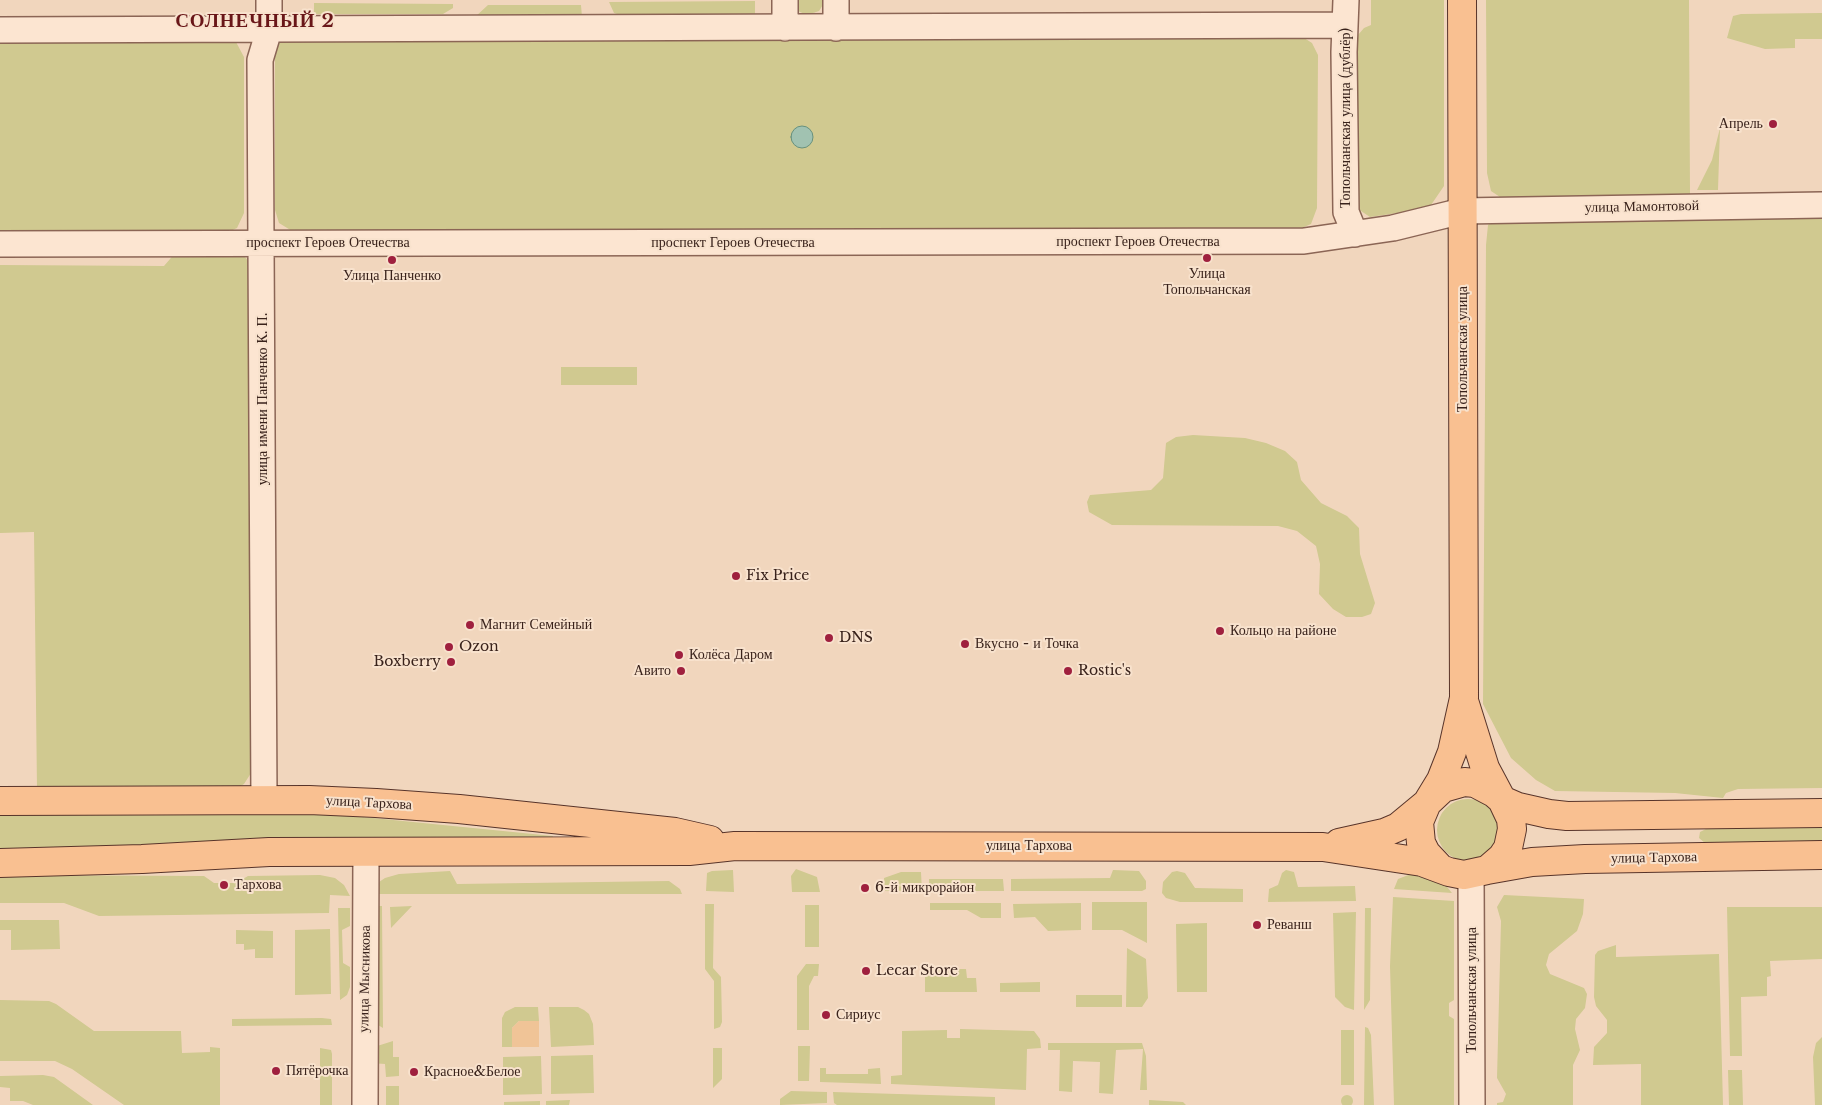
<!DOCTYPE html>
<html>
<head>
<meta charset="utf-8">
<style>
	body { margin:0 }
	canvas { display:block; background:#f1d6bd }
</style>
</head>
<body>
<canvas width="1822" height="1105"></canvas>
<script>
const g = document.querySelector('canvas').getContext('2d');
g.lineJoin = 'round';
function paint(path, color) { g.fillStyle = color; g.fill(path, 'evenodd'); }
const toPath = rows => new Path2D(rows.map(r => 'M' + r).join(''));
function strokePath(path, color, width, dash) { g.strokeStyle = color; g.lineWidth = width; g.lineCap = dash ? 'butt' : 'round'; g.setLineDash(dash || []); g.stroke(path); }
function drawText(font, color, halo, rows, align = 'center') {
  g.font = font + ' "Libre Baskerville",serif'; g.lineWidth = 4; g.setLineDash([]); g.textBaseline = 'middle'; g.strokeStyle = halo; g.fillStyle = color; for (const [text, x, y, turn = 0] of rows) {
    g.save(); g.translate(x, y); g.rotate((+turn || 0) * Math.PI / 180); g.textAlign = isNaN(turn) ? turn : align; if (halo) g.strokeText(text, 0, 0); g.fillText(text, 0, 0); g.restore();
  }
}
const green = toPath([
	[792,0,826,0,819,11,807,15,798,11],
	[1371,0,1444,0,1444,186,1431,205,1411,211,1370,217,1358,209,1355,202,1358,35,1364,28,1371,25],
	[1486,0,1689,0,1690,196,1500,197,1491,191,1487,173],
	[755,1,755,15,620,15,614,13,609,2],
	[314,3,453,4,453,8,443,14,314,14],
	[488,5,581,5,582,17,475,17],
	[1822,13,1822,39,1795,39,1795,48,1765,49,1727,38,1733,16,1741,14],
	[1298,34,1312,43,1318,55,1317,208,1311,224,1297,230,292,231,279,223,275,210,275,54,280,41],
	[223,37,236,42,244,57,244,213,237,228,226,233,0,233,0,38],
	[1720,128,1718,190,1697,190,1712,160],
	[1822,214,1822,788,1738,789,1726,793,1723,798,1675,793,1555,791,1536,780,1511,758,1483,704,1486,245,1488,225,1497,216],
	[176,252,236,252,246,258,251,266,253,770,244,784,234,790,37,790,34,532,0,533,0,265,164,266],
	[561,367,637,367,637,385,561,385],
	[1193,435,1245,438,1266,443,1285,451,1297,462,1301,480,1321,503,1347,516,1359,528,1360,554,1375,603,1371,614,1362,617,1346,617,1333,609,1319,594,1320,564,1316,546,1297,531,1278,526,1112,525,1089,512,1087,502,1090,495,1151,490,1163,478,1166,443,1176,437],
	'1437 830a31 31 0 1 1 62 0a31 31 0 1 1-62 0Z',
	[0,812,313,812,553,836,550,842,0,850],
	[1822,826,1822,842,1705,843,1699,838,1700,832,1710,827],
	[796,869,817,877,820,892,792,892,791,876],
	[733,870,734,892,706,891,707,873,712,871],
	[1113,870,1139,871,1146,881,1146,889,1142,891,1011,891,1011,879,1110,878],
	[1286,870,1294,872,1298,887,1355,886,1356,901,1268,902,1269,889,1278,885,1282,873],
	[450,871,457,884,669,881,680,889,682,894,371,894,376,884,385,878,399,874],
	[1177,871,1185,873,1195,888,1243,889,1243,902,1180,902,1166,898,1162,893,1163,882,1172,872],
	[901,872,921,872,922,892,885,891,884,878],
	[1411,874,1422,875,1443,882,1452,893,1394,889,1398,879],
	[0,875,204,876,214,883,236,883,248,876,320,875,335,878,344,885,350,896,330,895,329,913,99,916,64,903,0,903],
	[929,879,1003,879,1004,891,929,891],
	[1504,895,1584,899,1583,914,1577,931,1549,954,1546,965,1550,974,1584,988,1587,994,1585,1008,1576,1019,1575,1029,1580,1050,1573,1065,1573,1105,1497,1105,1497,1103,1503,1102,1506,1094,1497,1078,1501,921,1497,907],
	[1393,897,1454,901,1454,1000,1449,1003,1449,1016,1454,1019,1454,1105,1394,1105,1390,966],
	[1092,902,1147,902,1147,943,1122,930,1092,930],
	[930,903,1001,903,1001,918,981,918,967,910,930,910],
	[1081,903,1081,930,1048,931,1035,917,1014,918,1013,904],
	[705,904,714,904,713,968,721,977,722,1022,720,1027,714,1029,714,981,705,969],
	[805,905,819,905,819,947,805,947],
	[370,906,382,906,383,1028,378,1025],
	[412,906,391,928,390,907],
	[1727,907,1822,907,1822,959,1770,961,1771,976,1767,977,1767,996,1741,997,1742,1056,1730,1056],
	[338,908,350,908,350,926,342,930,343,963,350,967,350,987,347,995,340,1000],
	[1365,908,1371,908,1370,1000,1364,1010],
	[1356,912,1354,1010,1345,1007,1335,997,1333,913],
	[0,920,59,920,60,949,11,950,11,930,0,930],
	[1207,923,1207,992,1177,992,1176,924],
	[330,929,331,994,295,995,295,930],
	[236,930,273,931,273,958,255,958,255,949,244,950,244,944,236,944],
	[1616,945,1616,957,1719,954,1723,1105,1641,1105,1641,1064,1593,1065,1594,1047,1607,1033,1607,1020,1596,1006,1594,997,1595,955,1598,951],
	[1127,948,1146,959,1148,998,1142,1007,1126,1007],
	[806,964,819,964,818,976,814,976,809,986,809,1030,797,1030,797,976],
	[925,969,966,969,967,978,976,978,977,992,925,992],
	[1040,982,1040,992,1000,992,1000,983],
	[1076,995,1122,995,1122,1007,1076,1007],
	[0,1000,49,1001,56,1004,94,1031,181,1031,182,1053,210,1052,210,1047,220,1048,220,1105,124,1105,72,1069,55,1061,0,1061],
	[515,1007,538,1007,539,1021,519,1021,512,1028,512,1047,502,1047,502,1018,505,1012],
	[549,1007,578,1007,584,1010,589,1014,593,1024,594,1045,551,1047],
	[322,1018,331,1019,332,1025,232,1026,232,1019],
	[1365,1027,1368,1028,1371,1035,1374,1105,1364,1105],
	[960,1029,1034,1031,1040,1039,1041,1048,1027,1049,1026,1090,891,1084,891,1076,902,1075,902,1031,947,1030,947,1038,960,1038],
	[1341,1030,1354,1030,1354,1085,1341,1085],
	[1822,1037,1822,1105,1815,1105,1813,1057,1816,1043],
	[393,1041,393,1057,399,1057,399,1076,386,1077,385,1064,371,1063,374,1047],
	[1048,1043,1142,1043,1146,1056,1147,1090,1140,1090,1143,1049,1116,1050,1113,1094,1099,1093,1100,1062,1073,1061,1072,1092,1059,1091,1060,1050,1048,1050],
	[798,1046,810,1046,809,1081,798,1081],
	[320,1048,331,1050,332,1054,332,1105,320,1105],
	[713,1048,722,1048,722,1079,713,1088],
	[593,1055,594,1093,551,1094,551,1056],
	[541,1056,542,1094,503,1095,503,1057],
	[820,1068,826,1068,826,1074,868,1074,868,1069,880,1068,881,1084,820,1082],
	[1728,1070,1742,1070,1743,1105,1729,1105],
	[43,1075,54,1077,93,1105,33,1105,23,1101,10,1101,10,1088,0,1087,0,1076],
	[386,1086,399,1086,399,1105,386,1105],
	[791,1091,827,1092,827,1103,780,1105,780,1099],
	[833,1092,995,1097,995,1105,837,1105,834,1103],
	'1341 1101a6 6 0 1 1 12 0a6 6 0 1 1-12 0Z',
	[570,1100,569,1105,546,1105,546,1101],
	[1149,1100,1183,1102,1186,1105,1149,1105],
	[540,1101,540,1105,504,1105,504,1102]
]);
const sand = toPath([
	[519,1021,539,1021,539,1047,512,1047,512,1028]
]);
const water = toPath([
	'791 137a11 11 0 1 1 22 0a11 11 0 1 1-22 0Z'
]);
const minor = toPath([
	[785,0,785,28],
	[836,0,836,28],
	[1346,0,1344,52,1346,212,1355,234],
	[0,30,1345,25],
	[0,244,1304,241,1393,228,1462,211,1822,205],
	[264,800,260,60,269,30,269,0],
	[1471,875,1472,1105],
	[365,1105,366,852]
]);
const major = toPath([
	[1465,704,1485,768,1493,783,1502,800,1518,807,1549,814,1567,816,1822,813],
	[0,801,309,800,376,803,459,809,675,832,710,840],
	[1339,843,1384,833,1398,827,1427,803,1441,780,1452,752,1464,698,1462,0],
	[0,863,142,859,269,852,689,851,735,846,1323,847,1422,862,1449,872,1464,875,1487,870,1502,857,1508,848,1512,829,1511,819,1502,800,1494,793,1475,783,1464,782,1443,788,1427,803,1419,822,1421,843,1426,853,1440,868],
	[1487,870,1532,862,1585,859,1822,855]
]);
const markers = [
	[1773,124,5,"#9f203e"],
	[1207,258,5,"#9f203e"],
	[392,260,5,"#9f203e"],
	[736,576,5,"#9f203e"],
	[470,625,5,"#9f203e"],
	[1220,631,5,"#9f203e"],
	[829,638,5,"#9f203e"],
	[965,644,5,"#9f203e"],
	[449,647,5,"#9f203e"],
	[679,655,5,"#9f203e"],
	[451,662,5,"#9f203e"],
	[681,671,5,"#9f203e"],
	[1068,671,5,"#9f203e"],
	[224,885,5,"#9f203e"],
	[865,888,5,"#9f203e"],
	[1257,925,5,"#9f203e"],
	[866,971,5,"#9f203e"],
	[826,1015,5,"#9f203e"],
	[276,1071,5,"#9f203e"],
	[414,1072,5,"#9f203e"]
];
const streetNames = [
	["Топольчанская улица (дублёр)",1346,118,-90],
	["улица Мамонтовой",1642,207,-1],
	["проспект Героев Отечества",1138,242],
	["проспект Героев Отечества",328,243],
	["проспект Героев Отечества",733,243],
	["Топольчанская улица",1463,349,-90],
	["улица имени Панченко К. П.",263,399,-90],
	["улица Тархова",369,803,3],
	["улица Тархова",1029,846],
	["улица Тархова",1654,858,-1],
	["улица Мысникова",365,979,-89],
	["Топольчанская улица",1472,990,-90]
];
const poiNames = [
	["Апрель",1763,124,"right"],
	["Улица",1207,274,"center"],
	["Топольчанская",1207,290,"center"],
	["Улица Панченко",392,276,"center"],
	["Fix Price",746,576],
	["Магнит Семейный",480,625],
	["Кольцо на районе",1230,631],
	["DNS",839,638],
	["Вкусно - и Точка",975,644],
	["Ozon",459,647],
	["Колёса Даром",689,655],
	["Boxberry",441,662,"right"],
	["Авито",671,671,"right"],
	["Rostic's",1078,671],
	["Тархова",234,885],
	["6-й микрорайон",875,888],
	["Реванш",1267,925],
	["Lecar Store",876,971],
	["Сириус",836,1015],
	["Пятёрочка",286,1071],
	["Красное&Белое",424,1072]
];
const districtNames = [
	["СОЛНЕЧНЫЙ 2",255,22]
];
paint(green, '#d0c990');
paint(sand, '#f0c497');
paint(water, '#a1c2b1');
strokePath(water, '#68917d', 1);
strokePath(minor, '#8b6555', 28);
strokePath(major, '#58342a', 30);
strokePath(minor, '#fce5d1', 25);
strokePath(major, '#f9c091', 28);
for (const [x, y, r, color] of markers) { const dot = new Path2D(); dot.arc(x, y, r, 0, 2 * Math.PI); g.fillStyle = color; g.fill(dot); strokePath(dot, '#f8e2cd', 2); }
drawText('14px', '#39221b', '#f8e2cd', streetNames);
drawText('14px', '#39221b', '#f8e2cd', poiNames, 'left');
g.letterSpacing = '1px';
drawText('bold 19px', '#691618', '#f8e2cd', districtNames);
g.letterSpacing = '0px';
</script>
</body>
</html>
